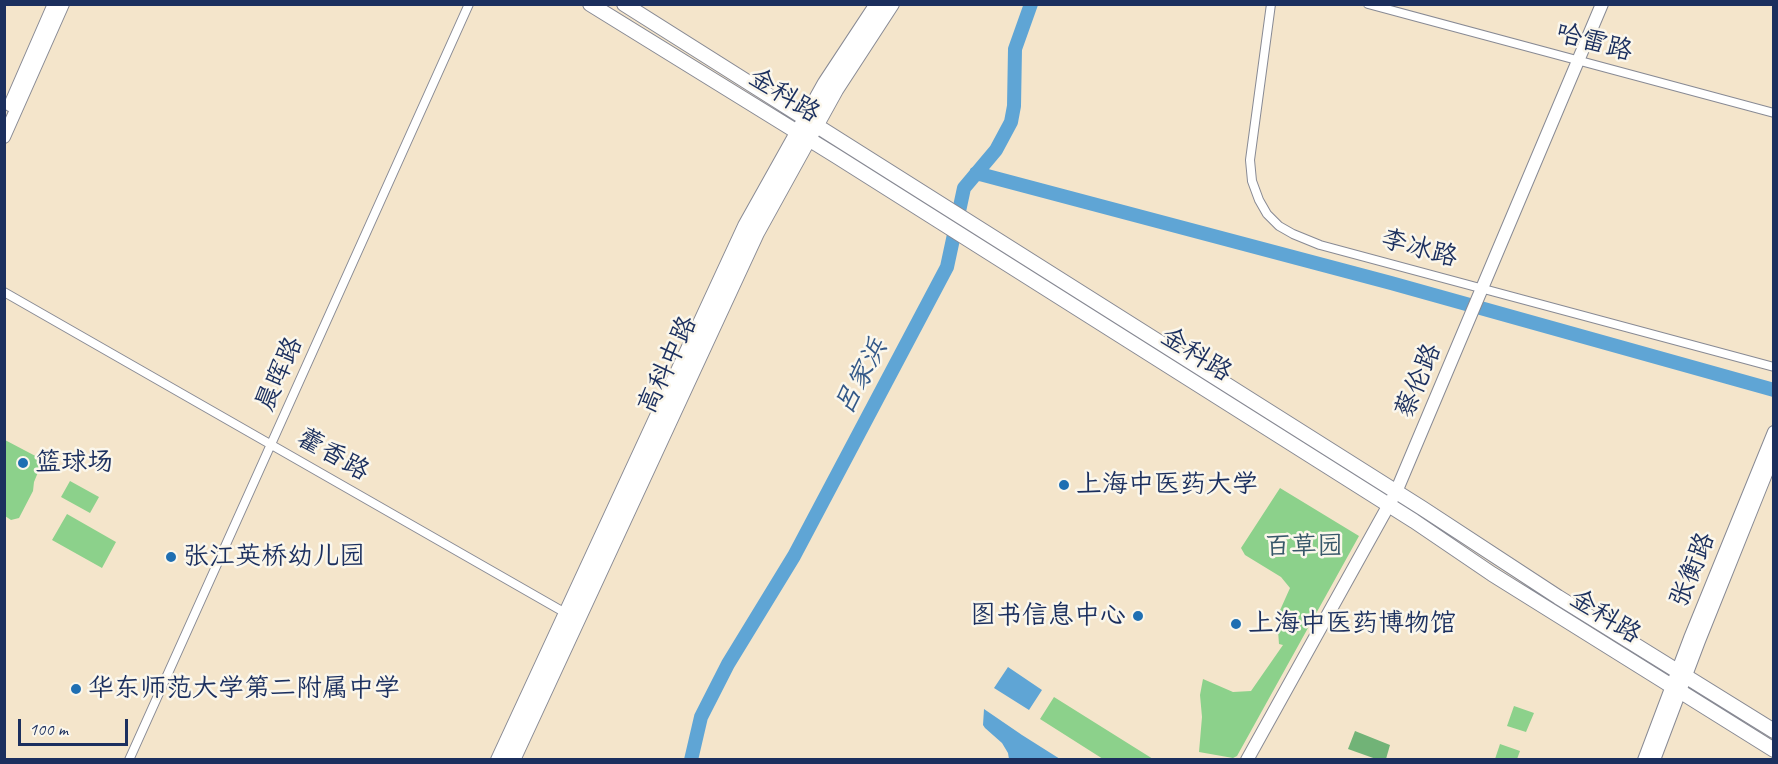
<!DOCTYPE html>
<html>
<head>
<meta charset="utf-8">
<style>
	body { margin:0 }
	#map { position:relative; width:1778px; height:764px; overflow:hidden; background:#f4e5cb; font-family:Caveat,sans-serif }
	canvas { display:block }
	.frame { position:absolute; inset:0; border:6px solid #1b2f5e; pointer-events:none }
	.scale { position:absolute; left:18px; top:719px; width:110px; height:27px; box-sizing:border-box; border:3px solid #1b2f5e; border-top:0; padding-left:8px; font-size:18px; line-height:21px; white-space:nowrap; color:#1b2f5e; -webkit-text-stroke:4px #fbf7ec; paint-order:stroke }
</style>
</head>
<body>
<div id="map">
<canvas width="1778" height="764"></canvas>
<div class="frame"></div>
<div class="scale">100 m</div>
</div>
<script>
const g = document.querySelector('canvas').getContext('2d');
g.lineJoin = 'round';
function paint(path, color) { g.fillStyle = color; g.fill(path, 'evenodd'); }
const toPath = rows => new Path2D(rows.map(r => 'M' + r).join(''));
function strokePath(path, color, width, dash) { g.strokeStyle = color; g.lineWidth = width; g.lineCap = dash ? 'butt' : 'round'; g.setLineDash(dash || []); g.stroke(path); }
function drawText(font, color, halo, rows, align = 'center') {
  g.font = font + ' Caveat,"LXGW WenKai TC",sans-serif'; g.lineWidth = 5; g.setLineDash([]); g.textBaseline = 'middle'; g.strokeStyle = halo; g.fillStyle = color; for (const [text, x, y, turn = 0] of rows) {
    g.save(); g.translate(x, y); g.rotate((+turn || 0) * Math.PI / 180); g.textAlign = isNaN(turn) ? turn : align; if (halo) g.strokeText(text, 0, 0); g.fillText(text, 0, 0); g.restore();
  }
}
const green = toPath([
	[5,440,43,460,34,482,33,491,19,518,11,520,5,516],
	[70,481,99,497,90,513,61,497],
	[1280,488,1359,536,1237,756,1233,758,1199,752,1202,717,1200,695,1203,679,1233,692,1251,691,1283,645,1279,644,1277,617,1290,588,1281,577,1245,555,1241,548],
	[67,514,116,542,102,568,52,540],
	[1054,697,1153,759,1103,759,1040,719],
	[1514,706,1534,713,1526,732,1507,726],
	[1500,744,1520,751,1517,759,1495,759]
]);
const forest = toPath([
	[1355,731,1390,745,1386,759,1376,759,1348,749]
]);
const water = toPath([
	[1008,667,1042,690,1029,710,994,688],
	[984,709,1022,735,1060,759,1009,759,1008,753,1002,743,985,728,983,725]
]);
const river = toPath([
	[976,173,1391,283,1774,390],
	[691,760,701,717,728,664,794,556,947,267,964,188,996,150,1011,122,1014,106,1015,49,1031,4]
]);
const street = toPath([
	[1271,4,1250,160,1252,181,1259,200,1267,214,1279,226,1293,234,1320,245,1774,367],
	[1368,4,1774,113],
	[4,292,569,615],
	[129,760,469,4]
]);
const secondary = toPath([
	[10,105,54,4],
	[4,137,63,4],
	[1247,760,1396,492,1602,4],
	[1644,760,1690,638,1774,432],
	[1654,760,1699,641,1774,454]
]);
const primary = toPath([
	[590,4,836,156,1414,521,1492,574,1774,750],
	[624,4,1422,508,1558,597,1774,731],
	[498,760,745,226,825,83,877,4],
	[513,760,757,233,836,90,892,4]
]);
const markers = [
	[23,463,6,"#1f6fb2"],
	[1064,485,6,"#1f6fb2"],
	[171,557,6,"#1f6fb2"],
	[1138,616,6,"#1f6fb2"],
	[1236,624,6,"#1f6fb2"],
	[76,689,6,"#1f6fb2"]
];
const streetNames = [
	["哈雷路",1594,43,15],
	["金科路",784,96,32],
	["李冰路",1419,249,15],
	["金科路",1196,355,32],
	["高科中路",668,365,-65],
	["晨晖路",280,374,-66],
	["蔡伦路",1419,381,-67],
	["藿香路",333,455,30],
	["张衡路",1693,570,-68],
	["金科路",1605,617,32]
];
const poiNames = [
	["篮球场",35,463],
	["上海中医药大学",1076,485],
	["张江英桥幼儿园",183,557],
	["图书信息中心",1126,616,"right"],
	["上海中医药博物馆",1248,624],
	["华东师范大学第二附属中学",88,689]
];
const parkNames = [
	["百草园",1304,547]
];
const waterNames = [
	["吕家浜",862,377,-62]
];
paint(green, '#8cd18b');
paint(forest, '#71b377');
paint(water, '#5fa5d5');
strokePath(river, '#5fa5d5', 14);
strokePath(street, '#888a94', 10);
strokePath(secondary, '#888a94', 14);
strokePath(primary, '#888a94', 16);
strokePath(street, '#fff', 8);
strokePath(secondary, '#fff', 12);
strokePath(primary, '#fff', 14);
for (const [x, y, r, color] of markers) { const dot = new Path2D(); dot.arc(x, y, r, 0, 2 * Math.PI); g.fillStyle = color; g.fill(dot); strokePath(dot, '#fbf7ec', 2); }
drawText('26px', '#1b2f5e', '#fbf7ec', streetNames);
drawText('26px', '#1b2f5e', '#fbf7ec', poiNames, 'left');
drawText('26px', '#375869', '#fbf7ec', parkNames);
drawText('italic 27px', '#335888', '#fbf7ec', waterNames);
</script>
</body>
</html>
